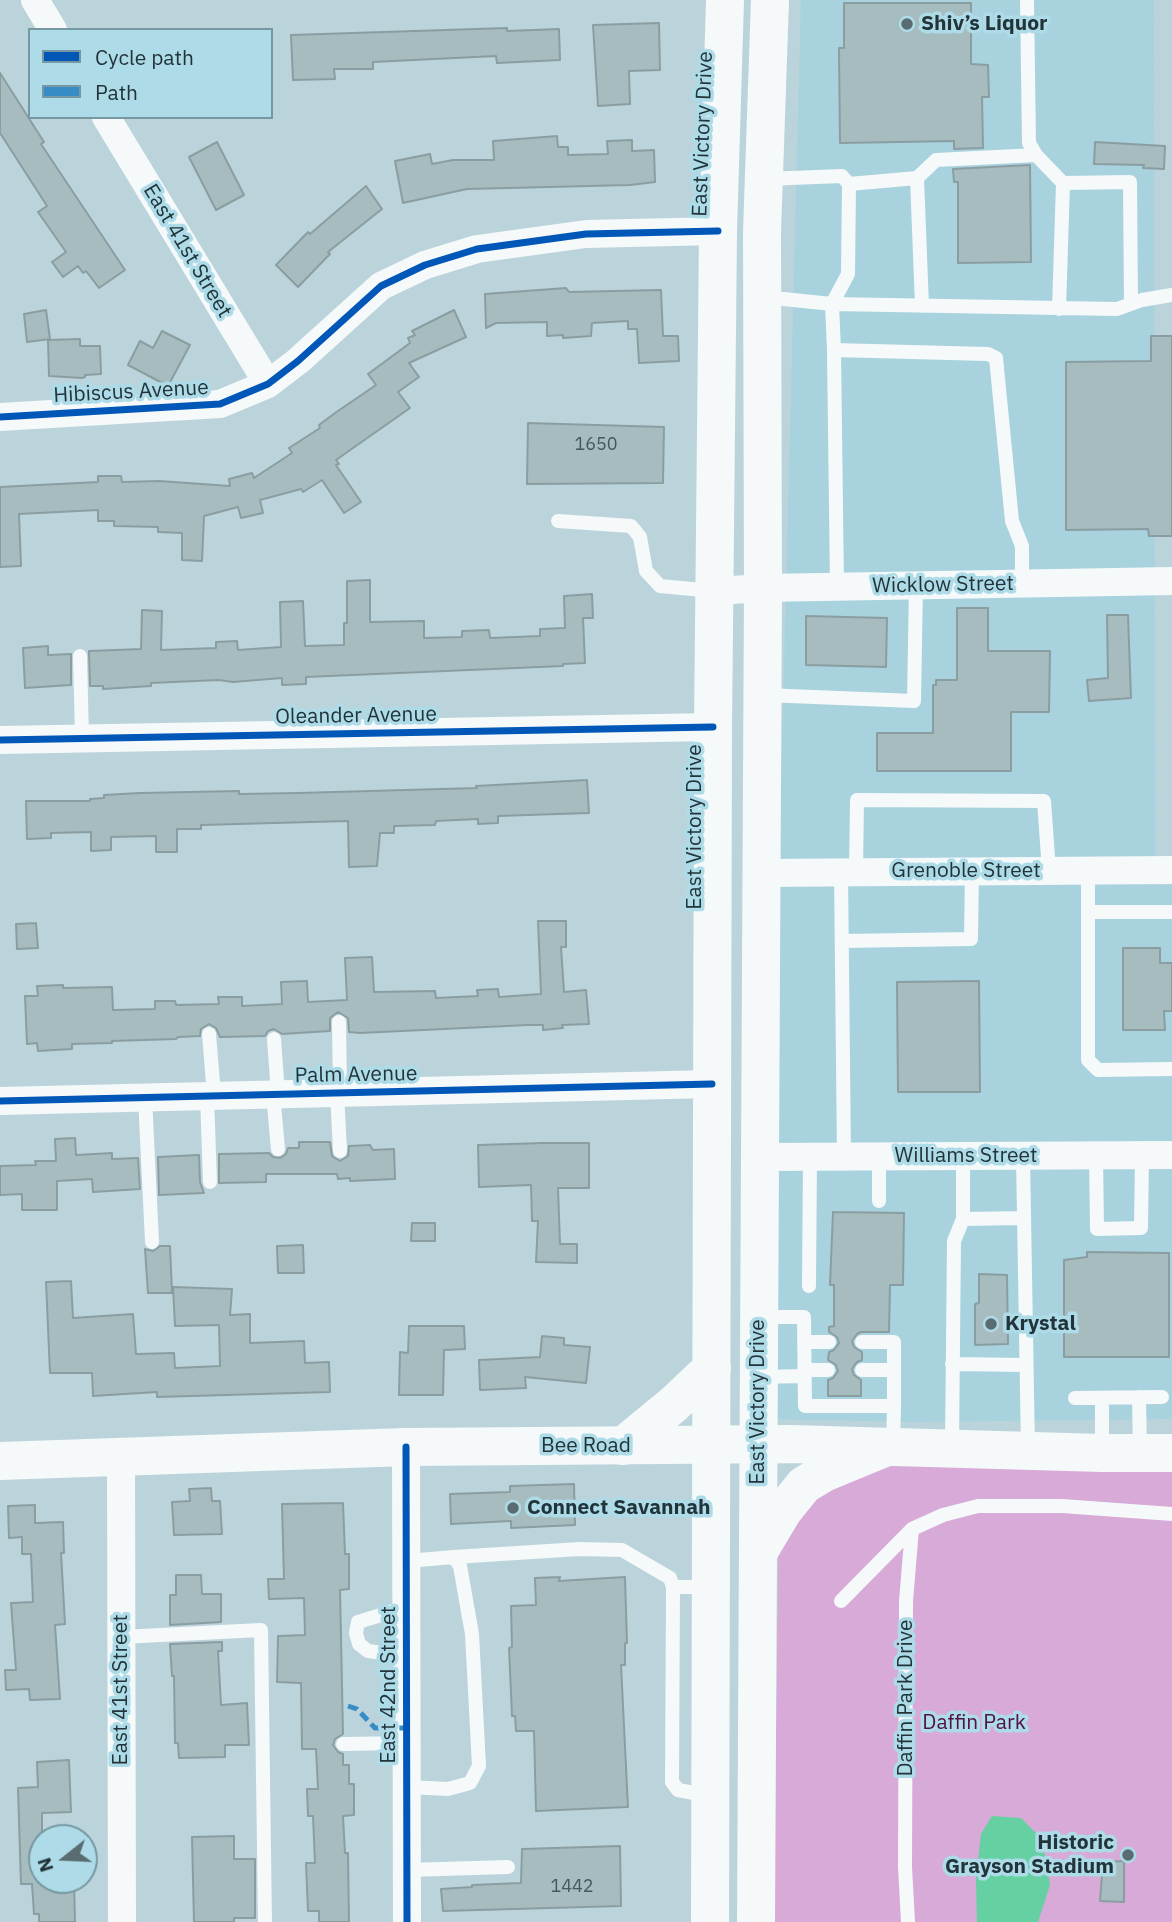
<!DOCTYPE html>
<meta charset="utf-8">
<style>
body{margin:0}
#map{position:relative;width:1172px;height:1922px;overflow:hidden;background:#bbd4db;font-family:"IBM Plex Sans",sans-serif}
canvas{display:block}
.legend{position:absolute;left:28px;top:28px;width:245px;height:91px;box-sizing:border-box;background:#aedbe8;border:2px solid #7698a2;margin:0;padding:9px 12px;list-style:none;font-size:21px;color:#223439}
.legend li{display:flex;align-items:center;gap:14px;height:35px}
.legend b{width:35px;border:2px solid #7698a2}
.north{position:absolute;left:28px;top:1824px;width:70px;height:70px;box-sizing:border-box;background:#aedbe8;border:2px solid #7698a2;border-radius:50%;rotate:252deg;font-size:19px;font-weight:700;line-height:28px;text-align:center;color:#223439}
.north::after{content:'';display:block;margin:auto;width:24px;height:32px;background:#586c72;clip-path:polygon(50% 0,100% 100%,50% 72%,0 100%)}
</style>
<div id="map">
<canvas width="1172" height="1922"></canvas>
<ul class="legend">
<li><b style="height:9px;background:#0057b8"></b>Cycle path</li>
<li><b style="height:9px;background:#388cc6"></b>Path</li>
</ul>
<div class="north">N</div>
</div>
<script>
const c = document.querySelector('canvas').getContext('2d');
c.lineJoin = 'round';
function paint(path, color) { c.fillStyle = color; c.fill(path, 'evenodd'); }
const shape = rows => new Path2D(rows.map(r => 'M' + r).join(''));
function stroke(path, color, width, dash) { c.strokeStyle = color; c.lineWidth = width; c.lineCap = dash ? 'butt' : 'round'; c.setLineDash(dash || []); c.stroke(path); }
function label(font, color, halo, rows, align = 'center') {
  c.font = font + ' "IBM Plex Sans",sans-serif'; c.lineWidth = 7; c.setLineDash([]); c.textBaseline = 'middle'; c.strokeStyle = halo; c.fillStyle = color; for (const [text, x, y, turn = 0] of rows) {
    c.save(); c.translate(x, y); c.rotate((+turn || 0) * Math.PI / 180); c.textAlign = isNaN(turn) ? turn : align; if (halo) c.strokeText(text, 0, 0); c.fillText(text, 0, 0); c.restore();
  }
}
paint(shape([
 [801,0,1154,0,1155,885,1172,885,1172,1419,913,1422,771,1419,780,828]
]), '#a8d2de');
paint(shape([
 [934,1457,1172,1466,1172,1922,774,1922,778,1556,825,1478]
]), '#d7aad7');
paint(shape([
 [992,1816,1021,1818,1036,1833,1045,1855,1050,1885,1038,1922,977,1922,976,1880,981,1834]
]), '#65d0a2');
const building = shape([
 [844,3,971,3,971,64,988,65,989,97,982,97,983,148,954,149,954,141,840,143,839,48,844,48,844,3],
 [659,23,660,70,629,71,630,104,598,106,593,25,659,23],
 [507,28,507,31,559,29,560,60,497,63,496,56,373,62,373,69,334,69,335,79,293,80,291,35,507,28],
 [0,73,44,142,41,144,125,270,99,288,86,271,83,273,78,266,63,277,52,262,66,252,38,212,47,206,0,133,0,73],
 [557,136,558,147,568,147,568,155,608,154,607,141,632,140,632,151,654,150,655,182,630,185,467,189,403,203,395,161,430,154,432,164,453,160,494,160,493,141,557,136],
 [217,142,244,195,216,210,189,157,217,142],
 [1095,142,1165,146,1164,169,1143,168,1144,165,1094,164,1095,142],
 [1030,165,1031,262,958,263,958,182,954,182,953,169,1030,165],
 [366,186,382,209,328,252,330,254,298,287,276,265,308,232,310,234,366,186],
 [566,288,569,292,661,290,663,336,678,336,679,361,639,363,637,329,628,329,628,321,592,323,591,336,563,338,563,335,547,336,547,322,496,323,486,328,485,294,566,288],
 [46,310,50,339,27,342,24,314,46,310],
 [454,310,466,337,409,363,419,377,398,392,410,408,336,460,339,464,336,465,361,502,344,513,322,480,303,492,301,489,260,500,263,513,241,518,238,507,204,516,202,561,182,560,182,533,158,532,158,527,114,526,114,521,98,521,98,510,19,514,21,566,0,567,0,487,98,482,98,476,121,476,122,482,159,481,230,486,229,479,252,473,254,478,292,453,289,448,320,428,319,425,335,413,376,385,368,374,410,343,408,338,415,335,412,331,454,310],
 [162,331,190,345,168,386,128,365,140,341,153,348,162,331],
 [1151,336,1172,336,1172,536,1149,536,1148,529,1066,530,1066,362,1151,361,1151,336],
 [80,339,80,346,100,346,101,374,85,375,85,377,82,378,49,376,48,340,80,339],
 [528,423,664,427,663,483,527,484,528,423],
 [370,580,370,622,424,621,424,638,462,637,462,631,489,630,490,638,540,636,540,629,565,628,564,596,592,594,593,618,583,618,585,663,563,664,563,666,306,677,306,684,282,685,282,678,233,682,219,680,151,683,151,686,103,689,103,686,90,686,89,651,141,649,142,610,162,611,161,650,216,648,216,642,237,641,238,650,281,647,280,602,303,601,305,646,344,645,344,623,347,623,347,581,370,580],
 [957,608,988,608,988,651,1050,651,1049,712,1011,712,1011,771,877,771,877,733,933,733,933,685,936,685,936,680,957,680,957,608],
 [1107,615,1128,615,1131,698,1089,701,1087,680,1108,678,1107,615],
 [806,616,887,618,886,667,806,665,806,616],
 [48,646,48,655,71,654,71,685,25,688,23,648,48,646],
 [587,780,589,813,498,816,498,823,478,824,478,819,436,821,435,825,394,826,394,833,380,833,377,866,349,867,348,821,201,825,201,829,177,829,177,852,156,852,156,836,111,837,111,850,91,851,91,832,51,833,51,838,27,839,26,801,90,801,90,799,104,798,104,795,140,793,239,791,239,794,298,793,477,788,476,786,587,780],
 [538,921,566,921,566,947,561,947,564,992,586,990,589,1024,562,1025,563,1028,543,1030,543,1025,528,1025,360,1033,349,1032,348,1018,338,1012,330,1018,330,1031,282,1034,274,1029,268,1031,265,1036,220,1037,216,1028,209,1024,201,1029,200,1036,178,1037,176,1039,112,1041,112,1043,72,1044,72,1049,38,1051,37,1043,27,1044,25,996,38,996,37,986,63,985,63,988,112,987,113,1010,155,1009,155,1001,175,1001,176,1005,219,1004,218,997,242,997,242,1006,282,1004,281,982,307,981,308,1002,347,1000,345,958,372,957,374,992,435,991,436,998,478,996,477,990,498,989,499,997,541,994,538,921],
 [36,923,38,948,17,949,16,924,36,923],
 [1123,948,1160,948,1160,963,1172,963,1172,1011,1164,1011,1165,1030,1123,1030,1123,948],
 [979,981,980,1092,898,1092,897,982,979,981],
 [75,1138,76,1155,112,1153,112,1159,138,1158,140,1189,93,1192,92,1179,57,1181,57,1210,22,1210,22,1194,0,1195,0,1166,36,1165,35,1161,56,1161,55,1139,75,1138],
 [299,1142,330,1142,332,1156,340,1161,348,1156,349,1146,370,1145,373,1150,394,1149,395,1179,350,1181,350,1178,338,1179,337,1174,266,1174,266,1182,219,1183,219,1154,269,1153,273,1157,280,1158,286,1154,288,1148,299,1148,299,1142],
 [543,1143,589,1143,589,1188,558,1188,560,1244,577,1244,577,1263,536,1262,538,1221,532,1221,531,1185,479,1187,478,1145,543,1143],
 [199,1155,200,1182,204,1193,159,1195,158,1157,199,1155],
 [833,1212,904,1213,903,1285,890,1285,889,1332,861,1332,857,1334,852,1341,854,1347,862,1352,862,1360,857,1362,852,1369,854,1375,861,1380,861,1396,828,1396,828,1380,833,1378,838,1371,836,1365,828,1360,829,1352,834,1350,839,1343,837,1337,829,1332,829,1327,834,1326,834,1285,830,1285,833,1212],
 [412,1223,435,1223,435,1241,411,1241,412,1223],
 [303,1245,304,1273,278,1273,277,1246,303,1245],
 [160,1246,170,1246,172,1293,148,1293,145,1249,153,1251,160,1246],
 [1087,1252,1169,1253,1169,1357,1064,1357,1064,1260,1087,1257,1087,1252],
 [979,1274,1007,1275,1008,1344,975,1345,975,1304,979,1303,979,1274],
 [71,1281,73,1318,133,1314,136,1354,174,1353,175,1368,220,1366,219,1325,175,1326,173,1287,232,1289,230,1315,250,1314,250,1343,304,1341,305,1363,329,1362,330,1392,157,1397,157,1392,93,1396,92,1373,50,1373,46,1282,71,1281],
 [409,1326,464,1326,465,1349,444,1350,443,1395,399,1395,400,1352,408,1353,409,1326],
 [542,1336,564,1338,564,1345,590,1347,586,1383,525,1377,526,1388,480,1390,479,1360,540,1357,542,1336],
 [574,1484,575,1525,511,1528,511,1521,451,1524,450,1494,510,1492,510,1486,574,1484],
 [211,1488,212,1501,220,1501,222,1534,174,1535,172,1502,190,1501,189,1489,211,1488],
 [343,1503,345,1554,349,1554,349,1589,340,1590,343,1734,335,1739,333,1745,338,1752,343,1754,343,1765,349,1765,349,1784,354,1784,354,1815,343,1816,345,1853,348,1853,349,1922,319,1922,319,1911,308,1911,306,1863,315,1863,313,1816,308,1816,307,1789,318,1789,316,1749,302,1749,301,1683,277,1682,278,1636,305,1635,304,1598,269,1599,268,1579,284,1579,282,1504,343,1503],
 [35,1505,35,1523,63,1522,64,1553,61,1553,65,1624,55,1625,60,1699,30,1700,29,1689,6,1690,5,1670,16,1670,11,1603,33,1602,31,1554,22,1554,22,1537,9,1538,8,1506,35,1505],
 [176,1575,201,1575,202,1594,221,1594,221,1622,170,1625,170,1595,176,1595,176,1575],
 [560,1577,559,1581,625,1577,627,1643,625,1643,625,1665,621,1665,628,1807,536,1811,534,1731,516,1731,515,1716,512,1716,509,1648,512,1647,511,1606,536,1605,535,1578,560,1577],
 [222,1642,222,1651,218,1651,221,1705,247,1703,249,1745,225,1745,225,1757,179,1758,178,1743,175,1743,174,1676,172,1676,170,1644,222,1642],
 [69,1760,71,1812,42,1813,42,1880,74,1880,75,1922,39,1922,39,1914,34,1914,32,1884,21,1884,18,1788,38,1787,37,1762,69,1760],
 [234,1836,234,1859,255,1859,255,1918,234,1918,234,1922,194,1922,192,1837,234,1836],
 [620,1846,621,1906,443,1911,441,1889,472,1887,472,1885,521,1883,522,1849,620,1846],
 [1124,1861,1124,1902,1100,1901,1103,1862,1124,1861]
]);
paint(building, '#a7bcbf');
stroke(building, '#8a9ea2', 2);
stroke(shape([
 [1027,0,1029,143,1036,155,1063,183,1059,309],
 [917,178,936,160,1036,155],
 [765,179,842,176,849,184,848,274,832,304],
 [1063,183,1130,182,1131,304],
 [849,184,917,178,922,306],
 [764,297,832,304,834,350],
 [832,304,1117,309,1142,300,1172,295],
 [558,521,631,526,640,537,646,571,660,586,713,591],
 [837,587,834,350,988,354,996,358,1012,521,1022,546,1022,584],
 [80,656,82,738],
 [764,695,914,701,916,586],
 [1088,870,1088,1060,1098,1070,1172,1069],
 [841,872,844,1157],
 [856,872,857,800,1044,801,1049,871],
 [1088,912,1172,912],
 [842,941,971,939,972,871],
 [339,1022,340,1093],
 [209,1034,214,1095],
 [274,1039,278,1094],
 [337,1093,340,1151],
 [273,1094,278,1149],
 [207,1096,210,1182],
 [145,1097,152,1242],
 [1096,1155,1097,1229,1141,1228,1142,1155],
 [1023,1156,1028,1450],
 [879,1157,879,1201],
 [963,1219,1024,1218],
 [809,1286,810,1157],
 [760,1317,804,1317,805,1406,894,1406,893,1444],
 [804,1342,829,1342],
 [862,1342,894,1342,894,1406],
 [952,1364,1026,1365],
 [804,1370,828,1370],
 [862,1370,894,1370],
 [760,1377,804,1376],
 [1139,1397,1140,1452],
 [1075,1398,1162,1397],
 [1102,1398,1102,1452],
 [952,1446,954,1241,963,1219,963,1156],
 [454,1557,580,1549,622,1550,670,1578,673,1587,672,1782,678,1790,710,1796],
 [673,1587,710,1587],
 [841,1601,912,1529],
 [121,1637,261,1630,265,1922],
 [407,1656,368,1651,359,1644,356,1633,358,1622,407,1607],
 [343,1744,406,1743],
 [407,1787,448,1789,470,1783,479,1766,472,1634,460,1566,454,1557,407,1561],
 [407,1870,508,1867],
 [908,1922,905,1867,906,1601,912,1529,943,1515,978,1506,1062,1506,1172,1514]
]), '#f5f9fa', 14);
stroke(shape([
 [35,0,53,30],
 [106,117,268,384],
 [0,417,220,404,268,384,298,361,381,286,425,265,477,249,586,234,718,231],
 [715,591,763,588,1172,581],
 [0,740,713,727],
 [761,873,1172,870],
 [0,1101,712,1084],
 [760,1157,1172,1155],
 [406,1447,407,1922],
 [121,1457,122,1922]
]), '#f5f9fa', 28);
stroke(shape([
 [0,1461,406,1447,791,1444,1102,1453,1172,1453]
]), '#f5f9fa', 38);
stroke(shape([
 [623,1446,674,1404,712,1368],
 [758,1553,783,1511,804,1485,824,1473,887,1447],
 [710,1922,713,727,718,231,725,0],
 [756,1922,763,588,762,232,770,0]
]), '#f5f9fa', 38);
stroke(shape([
 [348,1706,357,1709,375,1728,406,1728]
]), '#388cc6', 5, [10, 5]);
stroke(shape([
 [0,417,220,404,268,384,298,361,381,286,425,265,477,249,586,234,718,231],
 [0,740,713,727],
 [0,1101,712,1084],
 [406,1447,407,1922]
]), '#0057b8', 7);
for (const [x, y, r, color] of [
 [907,24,7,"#586c72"],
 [991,1324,7,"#586c72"],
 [513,1508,7,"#586c72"],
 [1128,1855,7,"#586c72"]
]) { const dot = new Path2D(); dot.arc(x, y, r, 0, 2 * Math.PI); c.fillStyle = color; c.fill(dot); stroke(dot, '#aedbe8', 2.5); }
label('18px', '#45585c', null, [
 ["1650",596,445],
 ["1442",572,1887]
]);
label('bold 21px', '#223439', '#aedbe8', [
 ["Shiv’s Liquor",921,24],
 ["Krystal",1005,1324],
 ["Connect Savannah",527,1508],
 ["Historic",1114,1843,"right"],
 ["Grayson Stadium",1114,1867,"right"]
], 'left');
label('21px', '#223439', '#aedbe8', [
 ["East Victory Drive",703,134,-88],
 ["East 41st Street",187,251,59],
 ["Hibiscus Avenue",131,392,-3],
 ["Wicklow Street",943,585,-1],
 ["Oleander Avenue",356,716,-1],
 ["East Victory Drive",695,827,-90],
 ["Grenoble Street",966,871],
 ["Palm Avenue",356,1075,-1],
 ["Williams Street",966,1156],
 ["East Victory Drive",758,1402,-90],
 ["Bee Road",586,1446],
 ["East 42nd Street",389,1685,-90],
 ["East 41st Street",121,1690,-90],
 ["Daffin Park Drive",906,1698,-90]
]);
label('21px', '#511144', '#aedbe8', [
 ["Daffin Park",974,1723]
]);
</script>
